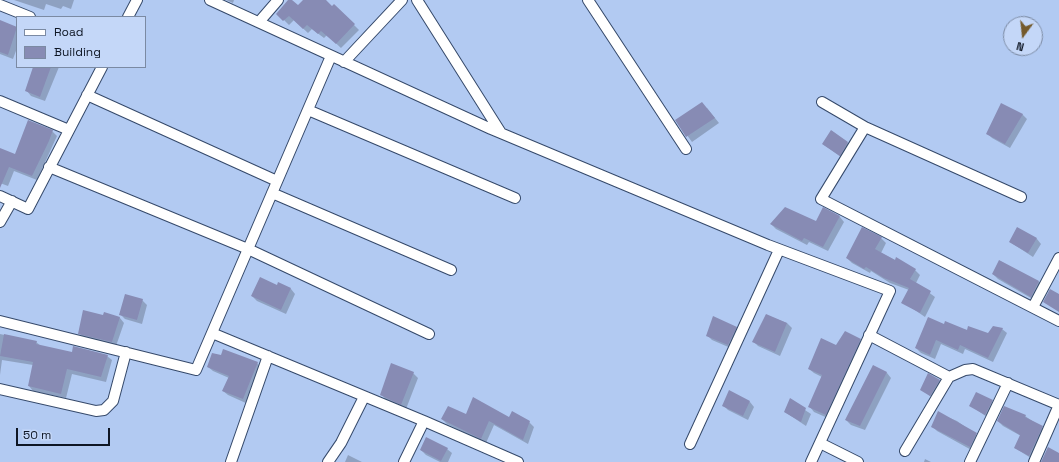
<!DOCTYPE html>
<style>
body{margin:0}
#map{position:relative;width:1059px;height:462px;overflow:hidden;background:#b2caf2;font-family:"Space Grotesk",sans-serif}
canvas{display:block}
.legend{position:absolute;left:16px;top:16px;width:130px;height:52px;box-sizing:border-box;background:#c4d7f8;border:1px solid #7b8aa3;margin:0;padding:5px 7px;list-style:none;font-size:12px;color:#0e1624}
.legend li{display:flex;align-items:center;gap:8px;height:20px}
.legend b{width:20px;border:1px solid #7b8aa3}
.north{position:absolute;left:1003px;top:16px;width:40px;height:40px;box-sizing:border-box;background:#c4d7f8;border:1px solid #7b8aa3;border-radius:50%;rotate:195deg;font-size:11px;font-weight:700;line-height:16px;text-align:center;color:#0e1624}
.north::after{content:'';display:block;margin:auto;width:14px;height:18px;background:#745a2c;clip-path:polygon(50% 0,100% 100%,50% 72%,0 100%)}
.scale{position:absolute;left:16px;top:428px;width:94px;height:18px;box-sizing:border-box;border:2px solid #0e1624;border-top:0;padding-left:5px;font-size:12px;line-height:14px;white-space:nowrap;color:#0e1624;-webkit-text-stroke:3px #c4d7f8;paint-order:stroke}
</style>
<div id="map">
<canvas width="1059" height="462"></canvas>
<ul class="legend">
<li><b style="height:5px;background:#fff"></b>Road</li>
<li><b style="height:11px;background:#878bb4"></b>Building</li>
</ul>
<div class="north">N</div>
<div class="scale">50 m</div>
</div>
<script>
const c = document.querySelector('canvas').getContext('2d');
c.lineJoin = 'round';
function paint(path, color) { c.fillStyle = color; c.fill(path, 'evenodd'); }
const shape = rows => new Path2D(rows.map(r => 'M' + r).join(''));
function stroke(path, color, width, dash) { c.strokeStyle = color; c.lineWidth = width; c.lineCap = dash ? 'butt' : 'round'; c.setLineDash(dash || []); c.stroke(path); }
paint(shape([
 [14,0,74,0,71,9,63,6,61,9,46,4,44,10],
 [226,0,234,0,233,3],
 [289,0,298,7,305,0,324,0,332,7,334,5,359,30,341,48,327,35,324,38,312,29,308,33,294,20,289,25,278,14],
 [0,21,17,28,17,48,13,59,0,54],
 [34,67,59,67,45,101,31,96,27,91],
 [707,108,719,123,692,142,676,120],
 [1022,114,1027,119,1010,148,992,138,987,133],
 [52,131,57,136,37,180,14,171,8,186,0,183,0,149,16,156],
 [832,131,853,147,845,160,823,144],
 [823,209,840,217,844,222,828,251,809,242,807,245,776,229,771,224,816,222],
 [1017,229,1037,239,1041,244,1033,257,1010,242],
 [881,238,886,243,881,253,915,270,920,275,916,283,935,297,925,317,903,302,909,290,890,283,871,271,870,273,852,263,847,258],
 [1000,261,1039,282,1044,287,1036,301,998,279,993,274],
 [277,287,291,289,295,294,286,314,257,301,252,296],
 [142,300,147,305,142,324,125,319,120,314],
 [766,315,787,323,792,328,780,356,758,346,754,342],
 [104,317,120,318,124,323,116,346,84,338,79,333],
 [945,326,989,334,1002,329,1007,333,993,362,965,349,963,354,941,344,935,359,921,353,916,348],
 [736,327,741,332,733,349,712,340,707,335],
 [0,334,36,342,41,346,72,354,107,356,112,360,106,382,72,374,66,398,33,391,29,386,33,365,2,360,0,375],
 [860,340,865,345,830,419,814,412,810,407,822,377,814,373,809,369,837,346],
 [257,363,262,368,248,404,228,395,223,391,229,378,213,371,208,367],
 [873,367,887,373,891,378,865,430,851,425,846,420],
 [413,373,418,378,406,409,386,400,382,395],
 [939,380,944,385,935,400,921,389],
 [790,400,811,414,806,426,785,412],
 [992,401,997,406,990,419,971,406],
 [750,402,754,407,748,420,728,410,723,405],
 [1005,407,1025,416,1047,431,1034,460,1015,448,1021,436,1003,426,998,421],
 [938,413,957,421,981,438,975,452,937,431,932,426],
 [466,416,510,418,529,422,534,427,528,444,494,425,486,443,447,424,442,419],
 [447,449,452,453,448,462,440,462,426,455,421,450],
 [348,455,362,462,345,462],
 [925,459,931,462,924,462]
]), '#0003');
paint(shape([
 [288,0,292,0,298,5,303,0,326,0,332,6,334,4,355,24,336,44,321,31,318,34,307,25,303,29,289,16,283,21,276,14],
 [0,20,17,27,8,55,0,52],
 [33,67,51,67,40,97,25,91],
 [702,102,715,118,686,137,675,120],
 [1001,103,1023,114,1005,144,986,134],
 [28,120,53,130,49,141,32,176,9,167,0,188,0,148,15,154],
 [831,130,848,142,840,156,822,144],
 [785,207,816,221,823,207,840,216,823,247,804,238,802,241,770,224],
 [862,227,882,237,875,249,895,260,896,257,916,269,910,279,931,291,920,313,901,303,909,288,884,278,866,267,864,269,846,258],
 [1017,227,1037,238,1028,253,1009,242],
 [999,260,1039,281,1031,297,992,274],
 [260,277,277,285,278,282,291,288,281,310,251,296],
 [1050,289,1059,294,1059,312,1043,302],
 [125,294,143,299,137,320,119,315],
 [83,310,103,315,104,312,120,317,112,342,78,334],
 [766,314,787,323,775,352,752,342],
 [713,316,737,327,728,345,706,336],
 [928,317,944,324,945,321,967,330,968,326,988,333,993,326,1003,328,988,358,960,345,958,350,936,340,930,355,915,348],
 [845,331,861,339,826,415,808,407,822,375,808,369,821,338,836,345],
 [4,334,37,341,36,344,72,352,73,346,108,355,101,377,67,369,61,394,28,386,33,362,0,356],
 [223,349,258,362,243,399,222,391,229,376,207,367,212,353,221,355],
 [391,363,414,372,401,405,380,395],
 [873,365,887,372,860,426,845,420],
 [928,373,940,380,930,396,920,390],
 [729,390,750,401,743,416,722,406],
 [976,392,993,400,985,415,969,406],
 [473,397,509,417,512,411,530,421,523,440,489,421,481,439,441,419,448,406,466,414],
 [790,398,806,408,801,422,784,412],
 [1004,406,1026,415,1025,417,1043,426,1029,456,1014,448,1020,435,997,421],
 [938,411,977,433,970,447,931,427],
 [426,437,448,448,441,461,420,450],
 [1048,447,1059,453,1059,462,1041,462]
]), '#878bb4');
const street = shape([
 [210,0,491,129,768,245,890,291,811,462],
 [417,0,501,133],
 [588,0,686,149],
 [0,5,30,17],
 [128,17,137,0],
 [259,22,278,0],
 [344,62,402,0],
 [87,95,277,181],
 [0,101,69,130],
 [822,102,865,127,1021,197],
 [308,110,515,198],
 [865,127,821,199,1059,321],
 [49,167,248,249,429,334],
 [272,193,451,270],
 [0,196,28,209,102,67],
 [0,222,12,201],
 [1033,307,1059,258],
 [0,321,196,370,331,56],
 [212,333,424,421,404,462],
 [869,335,949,377],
 [0,389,96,411,104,410,113,401,126,352],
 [424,421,518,462],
 [820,443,858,462],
 [690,444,779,250],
 [905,451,949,377,965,370,973,369,1059,405],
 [231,462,268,356],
 [328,462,341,443,364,397],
 [970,462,1008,383],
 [1034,462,1059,405]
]);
stroke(street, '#35496a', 12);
stroke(street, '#fff', 10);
</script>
